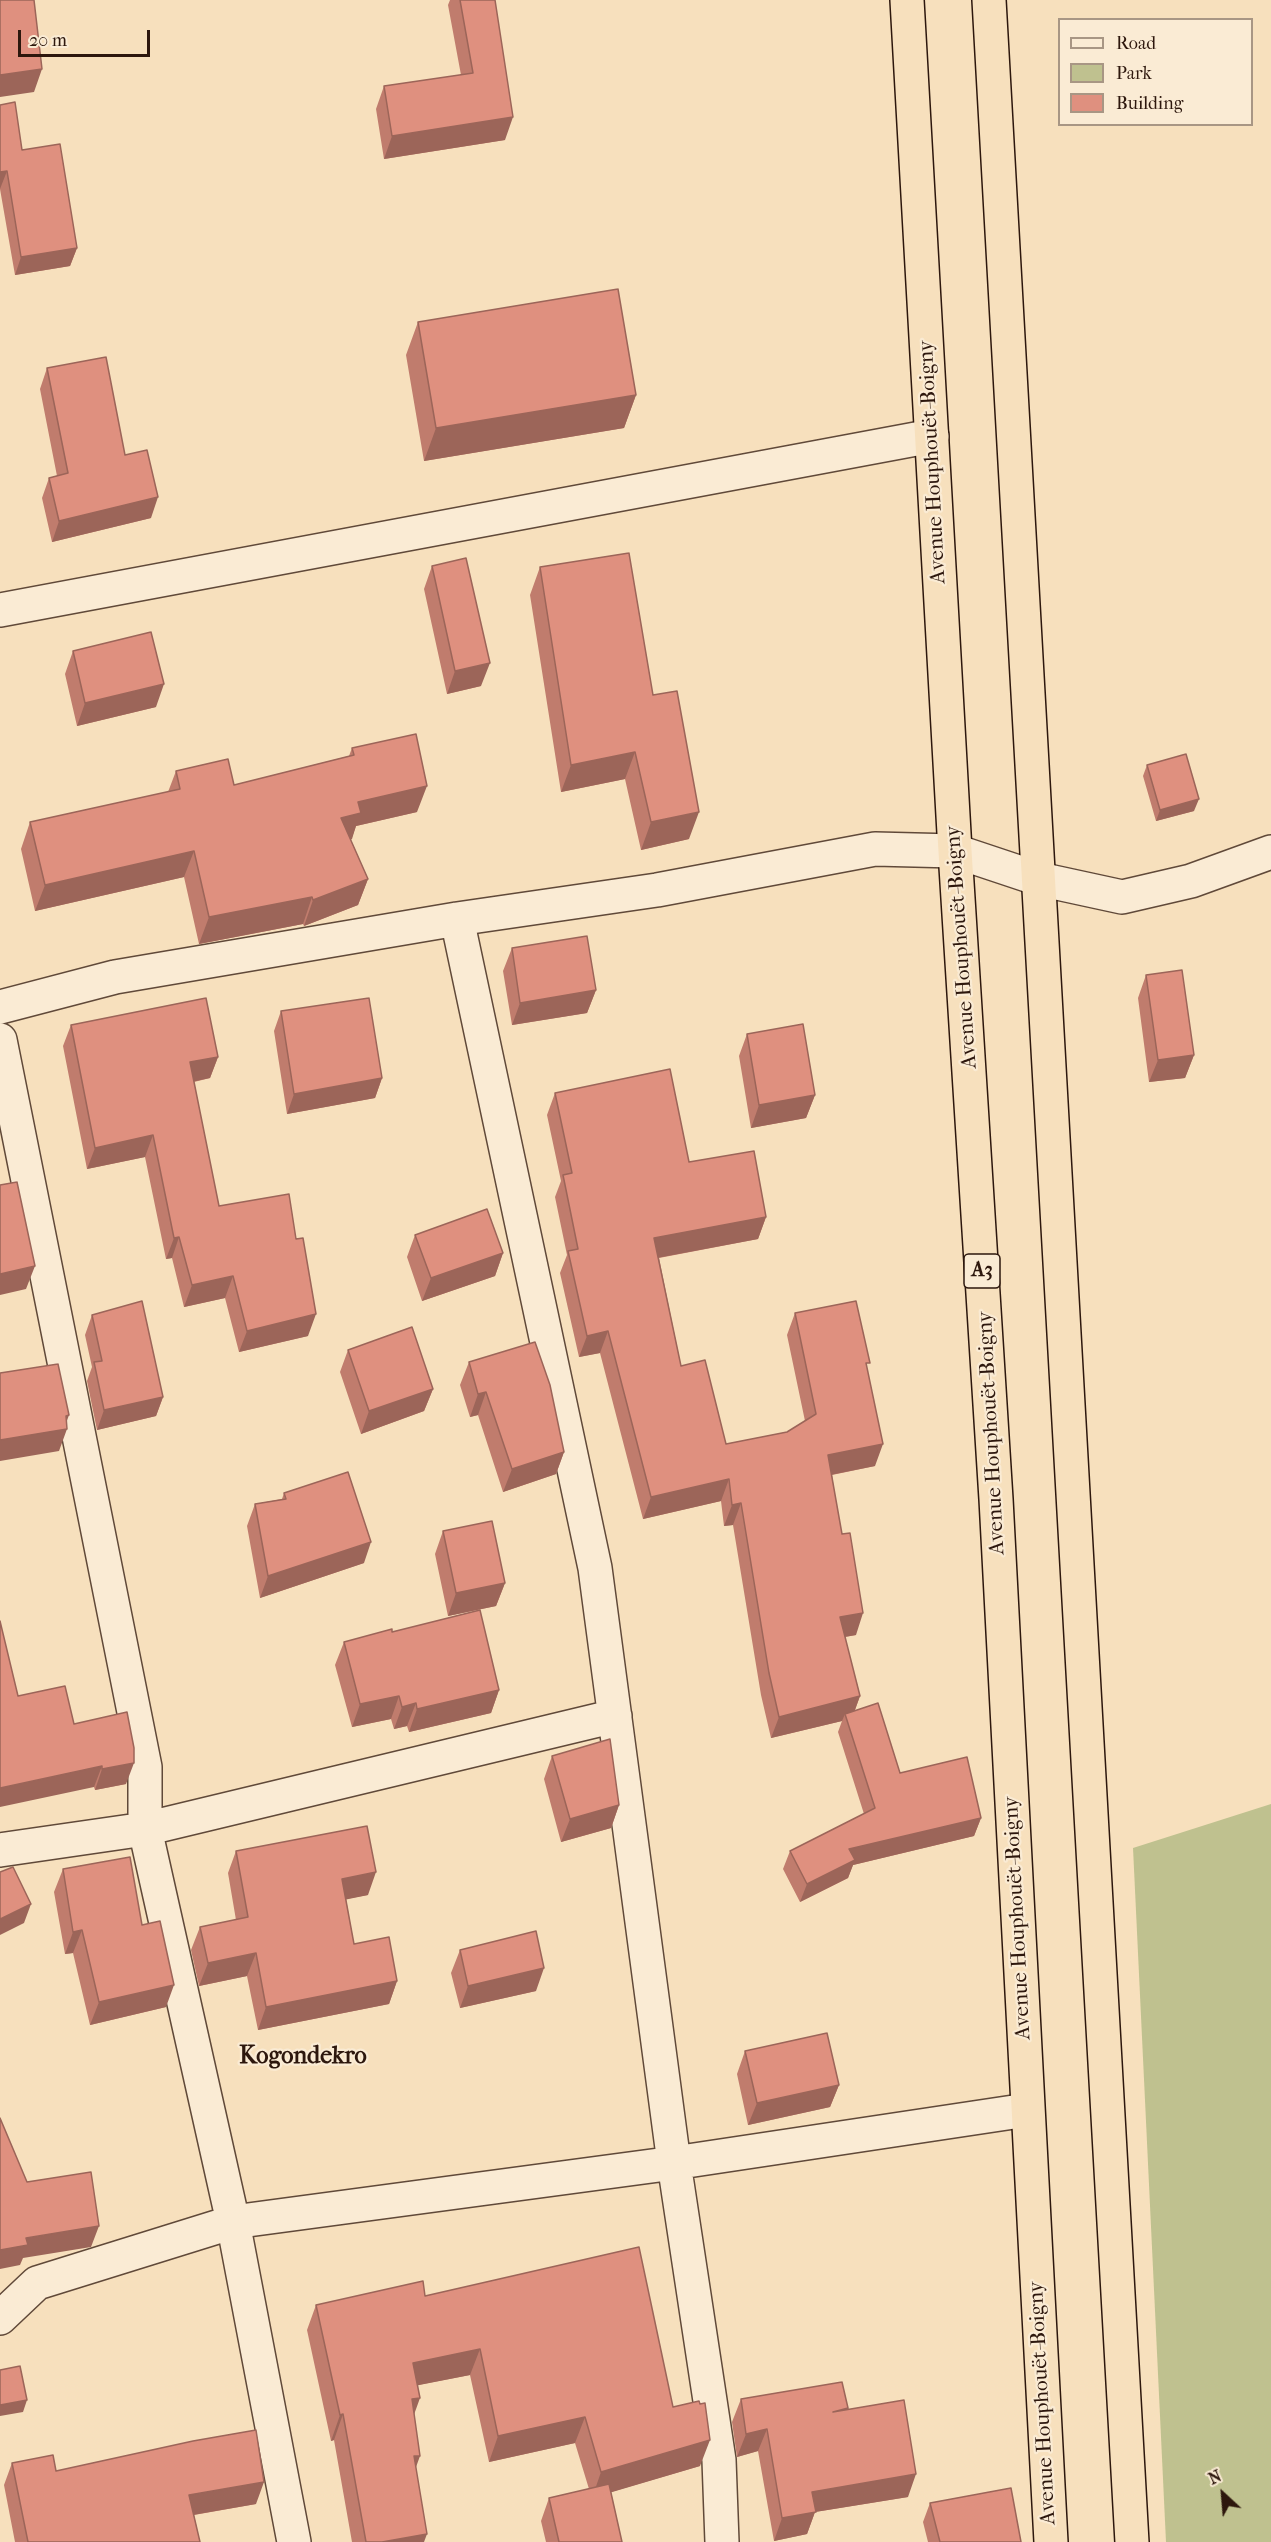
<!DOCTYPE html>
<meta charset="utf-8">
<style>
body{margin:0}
#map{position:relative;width:1271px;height:2542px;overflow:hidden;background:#f7e0bd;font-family:"IM FELL French Canon",serif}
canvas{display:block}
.legend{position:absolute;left:1058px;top:18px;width:195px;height:108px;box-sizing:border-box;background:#faebd4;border:2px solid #a89684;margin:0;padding:8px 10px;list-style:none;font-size:18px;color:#2d170d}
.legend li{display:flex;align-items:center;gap:12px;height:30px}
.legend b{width:30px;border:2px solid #a89684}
.north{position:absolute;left:1193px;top:2464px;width:60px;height:60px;-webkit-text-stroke:4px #faebd4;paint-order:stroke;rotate:334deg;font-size:16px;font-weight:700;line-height:24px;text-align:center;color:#2d170d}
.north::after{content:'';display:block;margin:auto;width:21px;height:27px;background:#2d170d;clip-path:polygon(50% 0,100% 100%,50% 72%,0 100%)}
.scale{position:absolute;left:18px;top:30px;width:132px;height:27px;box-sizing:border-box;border:3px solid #2d170d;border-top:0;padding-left:8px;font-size:18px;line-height:21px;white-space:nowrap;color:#2d170d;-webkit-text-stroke:4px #faebd4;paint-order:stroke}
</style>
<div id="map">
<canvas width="1271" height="2542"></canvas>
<ul class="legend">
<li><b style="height:8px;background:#faebd4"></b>Road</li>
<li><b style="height:16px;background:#bfc18f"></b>Park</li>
<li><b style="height:16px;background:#df907f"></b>Building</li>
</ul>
<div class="north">N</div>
<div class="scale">20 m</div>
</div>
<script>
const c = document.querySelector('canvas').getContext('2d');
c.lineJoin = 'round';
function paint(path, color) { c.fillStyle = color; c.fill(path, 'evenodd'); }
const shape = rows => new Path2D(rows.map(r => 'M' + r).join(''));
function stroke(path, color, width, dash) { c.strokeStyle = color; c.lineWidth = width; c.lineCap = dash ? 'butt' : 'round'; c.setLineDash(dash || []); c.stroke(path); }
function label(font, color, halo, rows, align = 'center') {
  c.font = font + ' "IM FELL French Canon",serif'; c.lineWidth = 4.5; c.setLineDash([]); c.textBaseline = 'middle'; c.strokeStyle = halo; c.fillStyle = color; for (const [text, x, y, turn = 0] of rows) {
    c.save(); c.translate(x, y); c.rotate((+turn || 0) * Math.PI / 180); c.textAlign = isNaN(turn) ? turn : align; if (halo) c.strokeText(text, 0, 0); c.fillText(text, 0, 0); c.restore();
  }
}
paint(shape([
 [1271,1804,1271,2542,1166,2542,1133,1848]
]), '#bfc18f');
const minor = shape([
 [0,610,932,436],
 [457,919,595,1568,674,2163,719,2460,722,2542],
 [0,1007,115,977,457,919,657,890,875,849,955,851,1039,879,1122,897,1191,881,1271,852],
 [0,1040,145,1767,145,1829,233,2222,294,2542],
 [0,1850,145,1829,615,1716],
 [0,2318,37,2283,233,2222,674,2163,1027,2110]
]);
const trunk = shape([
 [907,0,955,851,996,1499,1051,2542],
 [989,0,1132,2542]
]);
stroke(minor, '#604939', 36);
stroke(trunk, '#2d170d', 36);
stroke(minor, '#faebd4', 33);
stroke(trunk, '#f7e0bd', 33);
paint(shape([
 [450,0,495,0,505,140,384,159,376,109,384,86,461,75,448,5],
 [0,105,22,150,77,248,70,266,15,275,0,189],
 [418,322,636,395,624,428,424,461,406,355],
 [47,368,125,455,151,518,52,542,42,498,49,478,57,476,40,389],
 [432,566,481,686,447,694,424,589],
 [540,567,689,839,641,850,625,779,561,792,530,595],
 [73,651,156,707,77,726,65,674],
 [352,748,417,812,356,826,351,840,368,879,358,905,304,926,303,924,199,944,184,877,35,911,21,849,30,822,168,792,176,771,234,785,349,756],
 [1147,765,1194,811,1156,821,1143,776],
 [512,948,596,990,587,1013,512,1025,503,971],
 [1146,975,1194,1055,1185,1078,1149,1082,1138,998],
 [281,1011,382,1078,375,1098,287,1114,274,1031],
 [71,1025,218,1057,210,1078,194,1082,219,1206,308,1336,239,1352,225,1298,184,1307,172,1258,166,1259,145,1157,87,1169,63,1046],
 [747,1034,815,1095,806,1118,751,1128,739,1056],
 [555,1093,689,1162,766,1217,758,1239,659,1258,681,1366,726,1444,787,1432,805,1421,787,1335,795,1313,867,1369,875,1466,832,1475,856,1635,845,1637,860,1696,855,1710,900,1773,981,1818,974,1836,853,1865,848,1878,800,1902,783,1869,790,1851,864,1814,838,1732,842,1721,771,1738,761,1695,733,1525,724,1526,721,1501,643,1519,600,1353,579,1357,560,1273,567,1255,555,1197,561,1181,547,1115],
 [415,1235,503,1253,495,1276,422,1301,407,1257],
 [92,1315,163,1397,156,1416,97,1430,87,1381,92,1367,85,1335],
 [348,1350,433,1389,424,1411,361,1434,340,1372],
 [469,1362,564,1452,556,1474,503,1492,478,1415,470,1417,460,1385],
 [284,1493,364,1563,260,1598,247,1526,255,1504,282,1499],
 [443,1531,505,1583,496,1606,448,1616,435,1554],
 [392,1632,499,1690,491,1713,409,1732,407,1726,394,1729,391,1719,352,1727,335,1665,344,1642],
 [18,1696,74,1724,126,1784,95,1790,94,1787],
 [552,1756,619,1805,611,1828,561,1842,544,1779],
 [236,1851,368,1895,346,1899,354,1944,397,1981,389,2004,258,2030,247,1976,199,1986,191,1950,200,1927,236,1920,228,1873],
 [63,1869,142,1925,166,2007,90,2025,73,1953,65,1954,54,1892],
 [460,1950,536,1991,460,2008,451,1973],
 [745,2051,839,2085,830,2107,748,2125,737,2074],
 [425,2296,673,2407,700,2466,611,2492,622,2542,546,2542,541,2521,549,2498,589,2489,575,2443,489,2462,470,2375,418,2385,414,2414,416,2467,424,2542,352,2542,334,2440,331,2441,307,2330,316,2305],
 [741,2399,847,2409,908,2497,815,2512,807,2534,774,2541,758,2451,737,2457,732,2422],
 [12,2463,56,2471,256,2504,194,2515,200,2542,15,2542,4,2485],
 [930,2503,1021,2542,928,2542,923,2522]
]), '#c07c6d');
paint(shape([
 [42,69,34,92,0,97,0,75],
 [513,117,505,140,384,159,392,136],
 [7,171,0,189,0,172],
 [77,248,70,266,15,275,21,257],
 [636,395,624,428,424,461,436,428],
 [158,497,151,518,52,542,59,521],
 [490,663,481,686,447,694,455,671],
 [164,684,156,707,77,726,85,703],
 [635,752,625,779,561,792,571,765],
 [427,786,417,812,356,826,352,839,332,844,341,818,358,802],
 [1199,799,1194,811,1156,821,1160,810],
 [699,812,689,839,641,850,651,822],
 [194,851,184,877,35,911,45,885],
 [368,879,358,905,304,926,313,900],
 [312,897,303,924,199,944,209,917],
 [596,990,587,1013,512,1025,520,1003],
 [1194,1055,1185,1078,1149,1082,1158,1060],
 [218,1057,210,1078,182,1084,190,1062],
 [382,1078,375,1098,287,1114,294,1094],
 [815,1095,806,1118,751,1128,759,1105],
 [153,1135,145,1157,87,1169,95,1148],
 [766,1217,758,1239,646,1260,654,1238],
 [179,1237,172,1258,166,1259,174,1238],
 [503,1253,495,1276,422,1301,431,1278],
 [35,1266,26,1289,0,1295,0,1274],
 [233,1276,225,1298,184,1307,192,1285],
 [316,1314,308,1336,239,1352,247,1331],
 [608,1331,600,1353,579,1357,587,1336],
 [433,1389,424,1411,361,1434,369,1411],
 [486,1392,478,1415,470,1417,478,1394],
 [163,1397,156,1416,97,1430,104,1410],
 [69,1415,64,1429,67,1429,59,1451,0,1461,0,1440],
 [883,1444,875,1466,820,1477,828,1455],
 [564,1452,556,1474,503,1492,512,1469],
 [729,1479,721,1501,643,1519,651,1497],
 [741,1503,733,1525,724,1526,732,1505],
 [371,1542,364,1563,260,1598,268,1576],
 [505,1583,496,1606,448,1616,456,1593],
 [863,1613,856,1635,832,1639,840,1617],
 [499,1690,491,1713,409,1732,417,1709],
 [399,1696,391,1719,352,1727,360,1704],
 [860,1696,852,1718,845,1714,842,1721,771,1738,779,1717],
 [416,1703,407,1726,394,1729,402,1707],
 [134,1763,126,1784,95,1790,102,1769],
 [102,1766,94,1787,0,1807,0,1788],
 [619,1805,611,1828,561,1842,570,1819],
 [981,1818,974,1836,853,1865,848,1878,800,1902,807,1884,849,1849],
 [376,1872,368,1895,334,1902,342,1879],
 [31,1904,24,1923,0,1935,0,1919],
 [82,1930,73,1953,65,1954,73,1932],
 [256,1953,247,1976,199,1986,208,1963],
 [544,1968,536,1991,460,2008,468,1986],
 [397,1981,389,2004,258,2030,266,2007],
 [174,1985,166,2007,90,2025,99,2002],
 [839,2085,830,2107,748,2125,757,2103],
 [99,2226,91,2247,23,2258,20,2265,0,2269,0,2250,26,2238],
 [480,2349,470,2375,404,2388,413,2363],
 [420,2398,411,2423,412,2399],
 [27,2400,23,2412,0,2416,0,2405],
 [343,2414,334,2440,331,2441,340,2415],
 [585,2417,575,2443,489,2462,498,2436],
 [767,2429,758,2451,737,2457,746,2434],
 [710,2440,700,2466,592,2498,601,2472],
 [414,2456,420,2456,411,2481],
 [916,2474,908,2497,815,2512,807,2534,774,2541,782,2518,812,2492],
 [264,2482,256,2504,181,2517,189,2495],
 [427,2534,424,2542,382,2542]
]), '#9c6559');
const building = shape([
 [0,0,34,0,42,69,0,75,0,0],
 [460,0,495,0,513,117,392,136,384,86,473,73,460,0],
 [15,102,22,150,60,144,77,248,21,257,7,171,0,172,0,105,15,102],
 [618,289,636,395,436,428,418,322,618,289],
 [106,357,125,455,147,450,158,497,59,521,49,478,68,473,47,368,106,357],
 [629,553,653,695,677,691,699,812,651,822,635,752,571,765,540,567,629,553],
 [466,558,490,663,455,671,432,566,466,558],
 [151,632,164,684,85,703,73,651,151,632],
 [416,734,427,786,358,802,361,813,341,818,368,879,313,900,312,897,209,917,194,851,45,885,30,822,180,789,176,771,228,759,234,785,354,755,352,748,416,734],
 [1186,754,1199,799,1160,810,1147,765,1186,754],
 [587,936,596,990,520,1003,512,948,587,936],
 [1182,970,1194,1055,1158,1060,1146,975,1182,970],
 [206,998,218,1057,190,1062,219,1206,289,1194,296,1239,303,1238,316,1314,247,1331,233,1276,192,1285,179,1237,174,1238,153,1135,95,1148,71,1025,206,998],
 [369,998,382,1078,294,1094,281,1011,369,998],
 [803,1024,815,1095,759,1105,747,1034,803,1024],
 [670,1069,689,1162,754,1151,766,1217,654,1238,681,1366,705,1360,726,1444,787,1432,816,1414,795,1313,856,1301,870,1363,866,1363,883,1444,828,1455,842,1534,850,1533,863,1613,840,1617,860,1696,779,1717,769,1673,741,1503,732,1505,729,1479,651,1497,608,1331,587,1336,568,1251,578,1249,563,1175,572,1173,555,1093,670,1069],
 [17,1182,35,1266,0,1274,0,1185,17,1182],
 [487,1209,503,1253,431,1278,415,1235,487,1209],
 [142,1301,163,1397,104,1410,94,1362,102,1361,92,1315,142,1301],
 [412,1327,433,1389,369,1411,348,1350,412,1327],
 [535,1342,550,1385,564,1452,512,1469,486,1392,478,1394,469,1362,535,1342],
 [58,1364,69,1415,66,1416,67,1429,0,1440,0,1373,58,1364],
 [348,1472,371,1542,268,1576,255,1504,286,1499,284,1493,348,1472],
 [492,1521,505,1583,456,1593,443,1531,492,1521],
 [480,1610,499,1690,417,1709,416,1703,402,1707,399,1696,360,1704,344,1642,392,1629,392,1632,480,1610],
 [0,1621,18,1696,65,1686,74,1724,127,1712,134,1748,134,1763,102,1769,102,1766,0,1788,0,1621],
 [878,1703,900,1773,967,1757,981,1818,849,1849,855,1860,807,1884,790,1851,875,1808,845,1714,878,1703],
 [610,1739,619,1805,570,1819,552,1756,610,1739],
 [367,1826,376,1872,342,1879,354,1944,389,1937,397,1981,266,2007,256,1953,208,1963,200,1927,248,1917,236,1851,367,1826],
 [130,1857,142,1925,160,1921,174,1985,99,2002,82,1930,73,1932,63,1869,130,1857],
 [13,1867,31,1904,0,1919,0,1872,13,1867],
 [536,1931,544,1968,468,1986,460,1950,536,1931],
 [827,2033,839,2085,757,2103,745,2051,827,2033],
 [0,2118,27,2182,91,2172,99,2226,26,2238,28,2245,0,2250,0,2118],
 [639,2247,673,2407,699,2401,700,2404,705,2403,710,2440,601,2472,585,2417,498,2436,480,2349,413,2363,420,2398,412,2399,420,2456,414,2456,427,2534,382,2542,366,2542,343,2414,340,2415,316,2305,423,2281,425,2296,639,2247],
 [20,2366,27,2400,0,2405,0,2370,20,2366],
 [842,2382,848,2408,833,2412,904,2400,916,2474,812,2492,816,2512,782,2518,767,2429,746,2434,741,2399,842,2382],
 [256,2430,264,2482,189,2495,200,2542,28,2542,12,2463,53,2455,56,2471,193,2441,256,2430],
 [609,2484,622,2542,559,2542,549,2498,609,2484],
 [1011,2488,1021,2542,940,2542,930,2503,1011,2488]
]);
paint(building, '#df907f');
stroke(building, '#9c6559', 1.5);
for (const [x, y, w] of [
 [982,1271,36]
]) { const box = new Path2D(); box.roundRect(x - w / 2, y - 17, w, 34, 4.5); c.fillStyle = '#faebd4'; c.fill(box); stroke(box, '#2d170d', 1.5); }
label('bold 20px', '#2d170d', null, [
 ["A3",982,1271]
]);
label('21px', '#2d170d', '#faebd4', [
 ["Avenue Houphouët-Boigny",933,462,-93],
 ["Avenue Houphouët-Boigny",962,947,-94],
 ["Avenue Houphouët-Boigny",992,1433,-93],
 ["Avenue Houphouët-Boigny",1018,1918,-93],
 ["Avenue Houphouët-Boigny",1043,2403,-93]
]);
label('bold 24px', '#2d170d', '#faebd4', [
 ["Kogondekro",303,2057]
]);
</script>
